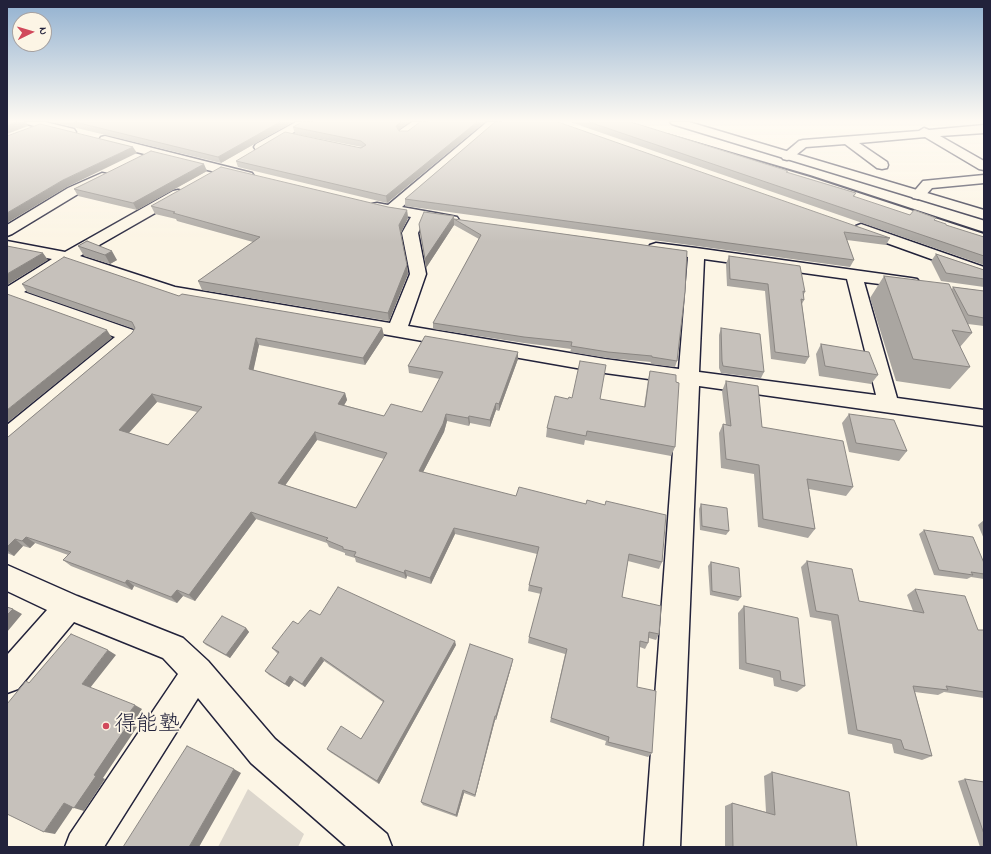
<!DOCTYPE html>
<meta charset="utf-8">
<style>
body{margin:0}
#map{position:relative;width:991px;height:854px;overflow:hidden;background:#fcf5e5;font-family:"Indie Flower",sans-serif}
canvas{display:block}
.frame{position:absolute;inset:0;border:8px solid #22223b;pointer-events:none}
.north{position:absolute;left:12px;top:12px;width:40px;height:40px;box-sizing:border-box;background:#fcf5e5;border:1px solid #a5a1a1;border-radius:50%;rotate:85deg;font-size:11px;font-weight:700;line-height:16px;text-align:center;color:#22223b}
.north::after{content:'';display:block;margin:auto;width:14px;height:18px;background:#d1495b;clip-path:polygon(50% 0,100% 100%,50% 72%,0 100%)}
</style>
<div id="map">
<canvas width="991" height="854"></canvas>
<div class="frame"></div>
<div class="north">N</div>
</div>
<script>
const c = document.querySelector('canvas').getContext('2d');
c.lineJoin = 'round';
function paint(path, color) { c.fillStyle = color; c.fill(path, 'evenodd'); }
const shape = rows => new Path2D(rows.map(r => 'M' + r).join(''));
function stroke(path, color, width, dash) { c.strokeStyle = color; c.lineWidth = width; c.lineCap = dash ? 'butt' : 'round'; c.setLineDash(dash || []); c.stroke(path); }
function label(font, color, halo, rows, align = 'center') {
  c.font = font + ' "Indie Flower","Klee One",sans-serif'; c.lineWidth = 3.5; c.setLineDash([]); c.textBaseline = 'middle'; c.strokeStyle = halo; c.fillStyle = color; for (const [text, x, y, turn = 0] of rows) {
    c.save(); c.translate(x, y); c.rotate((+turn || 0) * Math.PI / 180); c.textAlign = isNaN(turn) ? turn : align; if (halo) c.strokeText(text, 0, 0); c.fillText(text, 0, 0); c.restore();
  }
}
paint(shape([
 [248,789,304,834,298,847,218,847]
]), '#dcd6cc');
const street = shape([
 [25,122,45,122,74,129,76,132,74,135,70,136,27,124,25,122],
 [296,122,311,122,264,150,256,150,254,147,256,144,296,122],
 [412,122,426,122,408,136,400,136,398,133,400,130,412,122],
 [487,122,500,122,402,207,452,216,457,217,459,220,457,223,452,224,424,220,418,233,426,274,408,326,605,359,679,369,688,257,650,251,648,248,650,245,656,243,696,248,911,278,917,279,920,283,917,287,911,288,864,282,897,398,984,410,984,426,699,386,680,847,644,847,678,383,605,373,172,297,69,263,24,292,136,331,138,335,136,339,15,443,7,446,7,425,115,337,11,299,7,300,7,287,52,259,7,251,7,241,65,252,173,191,178,190,183,191,185,194,183,197,80,256,175,287,390,323,410,274,402,233,411,217,372,210,370,207,372,204,377,203,388,205,487,122],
 [704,259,847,279,876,395,699,372,704,259],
 [984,125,984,133,940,136,984,161,984,170,979,169,925,137,859,143,887,162,888,165,887,168,882,169,877,168,845,144,806,147,791,159,787,160,783,159,781,156,799,141,803,140,919,131,924,128,929,130,984,125],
 [105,136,252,173,254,176,252,179,247,180,101,143,99,140,101,137,105,136],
 [102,173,107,174,109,177,107,180,78,194,12,234,7,236,7,225,68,188,102,173],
 [984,175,984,183,932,188,923,198,918,199,913,198,911,195,923,181,984,175],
 [861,224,984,267,984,278,856,232,853,229,856,226,861,224],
 [7,565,77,596,183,638,208,661,275,739,387,834,392,847,347,847,251,763,198,698,104,847,65,847,70,834,178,674,163,658,74,622,18,689,7,693,7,655,47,610,7,591,7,565]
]);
const secondary = shape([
 [670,122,689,122,984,210,984,219,672,124,670,122]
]);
stroke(street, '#22223b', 3);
stroke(secondary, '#22223b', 3);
paint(street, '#fcf5e5');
paint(secondary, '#fcf5e5');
stroke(shape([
 [667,134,810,176,984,233]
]), '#22223b', 2);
paint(shape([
 [55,122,293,122,221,163,56,123],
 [420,122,485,122,387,203,238,167,236,161,362,147,295,134,293,127,399,131,408,131],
 [495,122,890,238,886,245,847,240,854,260,850,267,405,206,405,199],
 [570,122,631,122,787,172,856,193,854,197,910,215,935,220,946,225,984,237,984,265],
 [207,171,137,210,78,196,74,189],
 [151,206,388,207,407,210,408,218,401,233,408,274,389,321,202,290,198,281,253,242,177,221,176,219,155,214],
 [454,216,454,225,426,268,420,233,419,224],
 [454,219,687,251,677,361,675,367,650,364,651,362,607,358,570,352,571,349,524,343,433,329,433,323,479,239,454,225],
 [87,241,117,260,110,264,84,256,78,246],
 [936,254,984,270,984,287,941,281,931,261],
 [729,256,805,292,803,296,804,300,802,304,809,357,805,364,771,359,765,291,727,286,726,264],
 [884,276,952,289,953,287,984,291,984,326,968,324,972,333,960,347,970,367,950,389,896,381,870,298],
 [22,284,179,296,382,328,384,336,365,365,259,345,253,370,345,393,347,400,344,405,384,416,422,412,440,379,409,373,408,366,518,359,499,411,496,410,490,427,470,423,469,426,447,421,444,432,423,472,662,562,659,569,628,561,622,597,659,634,656,640,649,638,648,643,645,649,640,647,637,687,652,753,648,757,605,745,606,741,550,722,565,654,528,643,529,637,541,594,528,591,529,585,537,554,455,534,431,584,407,576,406,579,356,562,355,558,345,555,345,553,329,547,327,543,256,519,195,601,183,596,177,603,134,586,132,590,71,566,63,560,68,555,35,543,30,548,23,546,14,556,7,553,7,437,8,437,132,333,134,329,27,292],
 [157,402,197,412,168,445,129,433],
 [317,440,384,459,356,508,285,485],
 [721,328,764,372,761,378,721,373,719,368,719,335],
 [821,344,878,375,871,384,819,376,816,354],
 [650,371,676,382,675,447,671,456,585,440,584,445,546,437,547,428,572,398,600,399,644,407,648,380],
 [726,381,762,427,853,487,846,496,809,489,815,529,808,538,758,527,754,474,721,468,719,433,723,424,726,425,722,391],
 [849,414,907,451,899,461,849,452,842,423],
 [701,504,729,531,726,535,700,530,699,509],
 [984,520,984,539,978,525],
 [924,530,984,563,984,579,971,577,967,579,934,575,919,534],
 [807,561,859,601,913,611,907,595,915,589,978,630,984,630,984,698,944,692,938,695,915,692,932,756,922,760,894,753,892,744,848,734,831,621,810,617,801,567],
 [711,562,741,597,738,601,710,595,708,566],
 [744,606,805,686,797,692,774,686,773,678,739,669,738,613],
 [320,615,456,645,379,784,330,752,327,749,361,739,383,702,324,661,305,687,294,680,289,687,269,675,265,671,278,654,272,648,298,624],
 [246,628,249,632,230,658,206,645,203,642],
 [512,664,496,720,495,720,475,797,464,793,457,817,423,805,421,802],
 [772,772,857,847,725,847,725,806,732,803,766,812,764,776],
 [965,779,984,782,984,847,980,847,958,781]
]), '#aaa6a1');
paint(shape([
 [17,122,26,122,28,126,7,134,7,126],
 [280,122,293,122,221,163,218,157],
 [401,122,409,122,397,132,396,126],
 [477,122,485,122,387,203,386,196],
 [133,147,137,153,67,187,7,223,7,213,63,180],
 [204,164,207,171,137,210,133,203],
 [407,210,408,218,401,233,399,225],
 [454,216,454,225,426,268,425,259],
 [112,251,117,260,110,264,105,255],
 [43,253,48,260,7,285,7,274],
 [407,265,408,274,389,321,388,313],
 [382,328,384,336,365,365,363,358],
 [107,330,112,338,7,423,7,410],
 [256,338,259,345,252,377,249,369],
 [518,352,518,359,499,411,499,404],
 [345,393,347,400,341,411,338,404],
 [152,394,157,402,125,437,119,430],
 [496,403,496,410,490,427,490,420],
 [446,414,447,421,444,432,420,478,419,471],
 [469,416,470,423,469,426,468,418],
 [315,432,317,440,282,490,278,483],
 [251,512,256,519,195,601,189,595],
 [454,528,455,534,431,584,430,578],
 [26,537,35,543,30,548,22,541],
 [15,539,23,546,14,556,7,550,7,547],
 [405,570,407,576,406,579,404,573],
 [127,580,134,586,132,590,125,583],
 [177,590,183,596,177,603,171,597],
 [13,609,22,614,7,632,7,615],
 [246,628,249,632,230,658,226,655],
 [455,641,456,645,379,784,377,781],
 [108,650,116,655,90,688,82,684],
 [321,657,324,661,305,687,302,684],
 [513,659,512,664,496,720,496,716],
 [290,676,294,680,289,687,285,684],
 [135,705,142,709,132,725,137,727,103,778,105,779,84,811,74,808,94,775,123,721],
 [495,716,495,720,475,797,475,795],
 [234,769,241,773,199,847,189,847],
 [463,790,464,793,457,817,456,815],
 [64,803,74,806,55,834,44,832]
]), '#8b8783');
const building = shape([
 [7,122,17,122,7,126,7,122],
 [75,122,280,122,218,157,75,122],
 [302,122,401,122,396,126,399,131,408,131,420,122,477,122,386,196,236,161,285,132,361,148,366,145,361,141,293,127,302,122],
 [495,122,558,122,890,238,844,232,854,260,405,199,495,122],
 [589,122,631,122,788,171,786,172,856,193,853,196,910,215,914,210,936,218,934,220,946,224,946,225,984,237,984,256,589,122],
 [40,124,133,147,63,180,7,213,7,136,40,124],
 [151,151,204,164,133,203,74,189,151,151],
 [221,167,388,207,407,210,399,225,407,265,388,313,198,281,260,237,173,213,175,212,151,206,221,167],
 [424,212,454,216,425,259,419,224,424,212],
 [454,219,687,251,685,292,677,361,652,357,652,356,608,352,571,346,572,342,524,337,433,323,481,235,454,219],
 [87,241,112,251,105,255,78,246,87,241],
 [7,246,43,253,7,274,7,246],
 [936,254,984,270,984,279,946,273,936,254],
 [729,256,800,266,805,292,803,291,804,300,801,299,809,357,775,352,768,284,730,279,729,256],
 [64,257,179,296,182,294,382,328,363,358,256,338,249,369,345,393,338,404,384,416,391,404,422,412,443,372,408,366,425,336,518,352,499,404,496,403,490,420,469,416,468,418,446,414,443,424,419,471,516,496,519,487,586,504,587,500,605,505,606,501,666,515,662,562,629,554,622,597,661,606,659,634,649,632,648,643,640,641,637,687,656,691,652,753,608,742,609,737,551,718,567,649,529,637,542,588,529,585,539,547,454,528,430,578,405,570,404,573,354,556,356,552,343,549,343,547,326,540,328,538,251,512,189,595,177,590,171,597,127,580,125,583,63,560,71,552,26,537,22,541,15,539,7,547,7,437,8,437,132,333,135,328,132,322,22,284,64,257],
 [152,394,202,407,168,445,119,430,152,394],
 [315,432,387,453,356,508,278,483,315,432],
 [884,276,949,284,972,333,952,330,970,367,913,359,884,276],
 [953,287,984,291,984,318,968,315,953,287],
 [7,294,107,330,7,410,7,294],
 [721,328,760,334,764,372,723,366,722,361,721,328],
 [821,344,869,352,878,375,825,366,821,344],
 [580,361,606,365,600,399,645,407,650,371,676,375,676,382,679,383,675,447,587,431,586,436,547,428,555,396,568,399,569,397,572,398,580,361],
 [726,381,758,386,762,427,843,441,853,487,807,479,815,529,763,519,759,465,726,459,723,424,731,426,726,381],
 [849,414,894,420,907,451,856,443,849,414],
 [701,504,727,508,729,531,702,526,701,504],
 [924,530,973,537,984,563,984,574,971,572,973,575,939,570,924,530],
 [807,561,852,569,859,601,924,613,915,589,965,596,978,630,984,630,984,692,946,686,948,690,913,686,932,756,904,749,901,740,857,730,838,615,816,611,807,561],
 [711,562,739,568,741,597,712,591,711,562],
 [338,587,455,641,377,781,327,749,341,726,361,739,384,701,321,657,302,684,290,676,285,684,265,671,279,652,272,648,293,621,298,624,310,610,320,615,338,587],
 [744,606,798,618,805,686,781,680,780,671,746,663,744,606],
 [7,607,13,609,7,615,7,607],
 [222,616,246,628,226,655,203,642,222,616],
 [71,634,108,650,82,684,135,705,123,721,129,723,94,775,96,776,74,808,64,803,44,832,7,814,7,704,26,681,29,683,71,634],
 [470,644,513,659,496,716,495,716,475,795,463,790,456,815,421,802,470,644],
 [187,746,234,769,189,847,123,847,187,746],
 [772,772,849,792,857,847,733,847,732,803,775,815,772,772],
 [965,779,984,782,984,834,965,779]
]);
paint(building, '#c6c1bb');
stroke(building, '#8b8783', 1);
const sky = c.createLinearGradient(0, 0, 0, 242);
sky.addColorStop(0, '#92b1d0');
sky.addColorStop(0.5, '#fefaf3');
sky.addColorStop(1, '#fefaf300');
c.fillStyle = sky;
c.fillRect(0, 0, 991, 242);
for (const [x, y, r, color] of [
 [106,726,4,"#d1495b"]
]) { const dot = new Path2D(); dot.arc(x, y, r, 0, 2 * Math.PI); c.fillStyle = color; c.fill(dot); stroke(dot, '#fcf5e5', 1.5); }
label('22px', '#22223b', '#fcf5e5', [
 ["得能塾",114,726]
], 'left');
</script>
